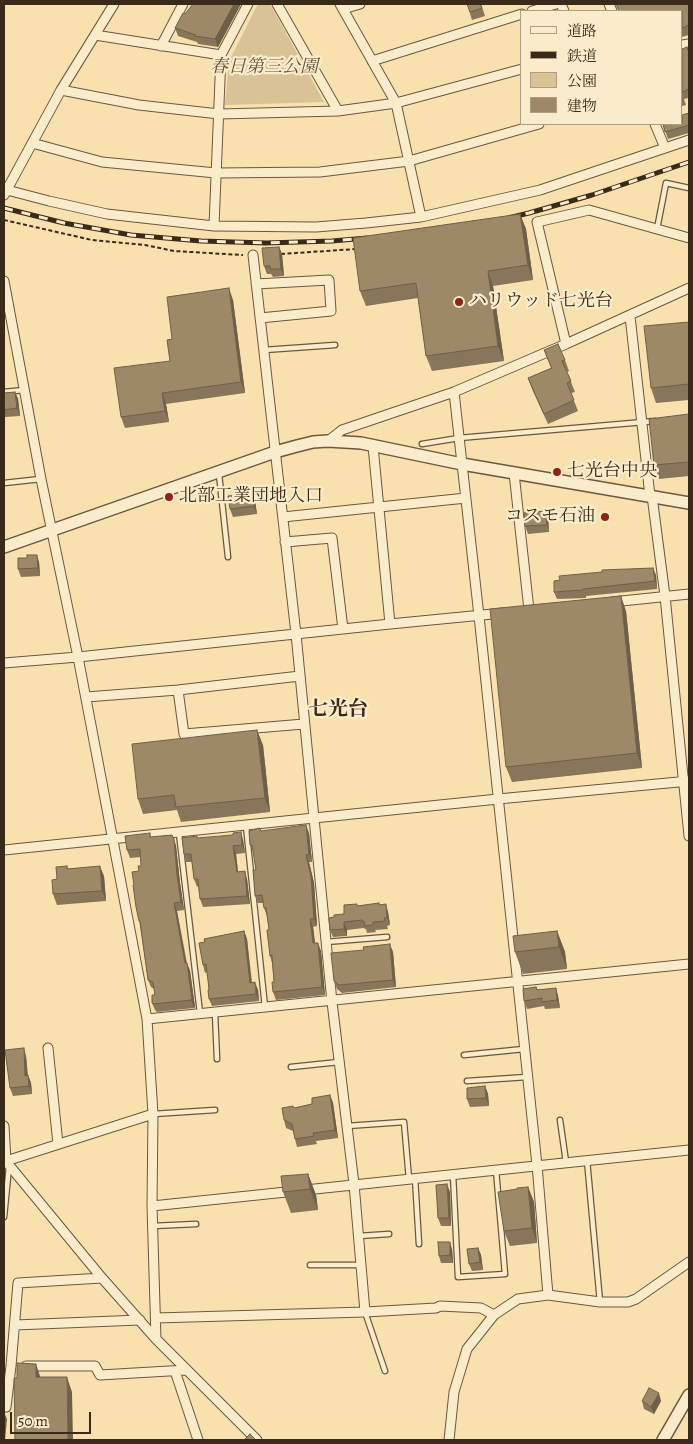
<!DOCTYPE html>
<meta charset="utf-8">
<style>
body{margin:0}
#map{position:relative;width:693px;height:1444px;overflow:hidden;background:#f8e1af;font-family:Alegreya,"Noto Serif JP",serif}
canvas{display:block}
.frame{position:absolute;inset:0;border:5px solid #3a2a1a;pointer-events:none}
.legend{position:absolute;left:520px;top:10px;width:162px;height:115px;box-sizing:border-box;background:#faeccb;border:1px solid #ad9e84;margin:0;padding:6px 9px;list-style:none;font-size:15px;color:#3a2a1a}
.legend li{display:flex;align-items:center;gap:10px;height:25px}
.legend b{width:25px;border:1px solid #ad9e84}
.scale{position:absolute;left:10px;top:1412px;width:81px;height:22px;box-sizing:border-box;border:2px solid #3a2a1a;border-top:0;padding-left:6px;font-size:15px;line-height:18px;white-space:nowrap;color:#3a2a1a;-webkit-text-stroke:4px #faeccb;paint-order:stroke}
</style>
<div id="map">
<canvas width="693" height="1444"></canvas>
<div class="frame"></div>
<ul class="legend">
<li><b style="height:6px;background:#faeccb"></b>道路</li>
<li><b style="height:6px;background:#3a2a1a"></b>鉄道</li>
<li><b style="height:14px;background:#d8c296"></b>公園</li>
<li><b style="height:14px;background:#9d8967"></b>建物</li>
</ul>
<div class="scale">50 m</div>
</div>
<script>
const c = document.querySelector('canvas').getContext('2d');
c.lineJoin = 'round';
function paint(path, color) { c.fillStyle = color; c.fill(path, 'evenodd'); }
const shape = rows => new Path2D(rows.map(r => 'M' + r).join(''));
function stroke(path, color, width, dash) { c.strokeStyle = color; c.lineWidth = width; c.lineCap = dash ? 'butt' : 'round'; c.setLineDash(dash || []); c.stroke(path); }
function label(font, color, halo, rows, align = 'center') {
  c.font = font + ' Alegreya,"Noto Serif JP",serif'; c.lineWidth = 4.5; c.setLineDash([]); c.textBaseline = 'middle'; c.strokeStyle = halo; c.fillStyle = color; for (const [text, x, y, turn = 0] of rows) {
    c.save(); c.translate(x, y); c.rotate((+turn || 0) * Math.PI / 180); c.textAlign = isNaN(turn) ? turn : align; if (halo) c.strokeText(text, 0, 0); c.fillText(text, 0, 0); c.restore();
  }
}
paint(shape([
 [258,4,270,4,324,102,225,105,229,61]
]), '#d8c296');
const service = shape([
 [657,229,666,183,689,188],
 [264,350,335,345],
 [4,392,24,390],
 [422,444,459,438,655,421],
 [219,474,228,557],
 [4,483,41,479],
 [246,826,265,1007],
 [179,833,200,1013],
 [326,942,387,937],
 [215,1013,217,1059],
 [464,1055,524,1049],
 [291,1067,339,1062],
 [467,1081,527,1077],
 [153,1114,215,1110],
 [560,1120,566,1162],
 [347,1126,404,1122,409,1179],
 [587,1160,600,1302],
 [453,1174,458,1277,505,1274,496,1170],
 [415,1178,419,1244],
 [4,1217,9,1167],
 [153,1226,196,1224],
 [359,1236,389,1234],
 [310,1265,361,1265],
 [365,1312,385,1371]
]);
const minor = shape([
 [277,4,338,111],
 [340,4,396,103,421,217],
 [561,4,564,11],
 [609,4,612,11],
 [343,9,360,4],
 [532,11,556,4],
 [95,35,221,55],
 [682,45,689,44],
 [161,46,183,4],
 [372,61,522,14],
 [61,90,139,105,219,114,338,111,396,103,522,69],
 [655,124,665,148],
 [32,143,102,162,216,173,320,172,409,161,539,124],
 [7,190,49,201,107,214,214,226,316,227,366,223,421,217,540,190,689,140],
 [4,195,61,90,114,4],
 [214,226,221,55,248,4],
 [253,255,296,634,332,1002,354,1184,365,1312],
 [4,281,41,479,78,657,147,1019,153,1114,152,1206,156,1339],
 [256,284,329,280,331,311,260,318],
 [630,316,650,496],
 [566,344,537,222,589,210,689,238],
 [454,392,479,616,537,1165,548,1295],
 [328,441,342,430,454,392,566,344,689,288],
 [373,446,390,624],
 [514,473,529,610],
 [652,496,665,596,689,836],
 [283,517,466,498],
 [285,542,332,538,343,629],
 [612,602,689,594],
 [4,663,78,657,390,624,503,613],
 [178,690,184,734,304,724],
 [86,697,178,690,300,676],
 [4,850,498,799,689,781],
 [147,1019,689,964],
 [48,1048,58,1144],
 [4,1126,6,1161],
 [4,1159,102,1278,156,1339,257,1440],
 [6,1161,153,1114],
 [152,1206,689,1150],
 [156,1318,365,1312,436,1308,440,1306,481,1308,494,1315],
 [15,1325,140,1320],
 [26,1366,95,1366,100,1375,186,1370],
 [175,1371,198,1440],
 [4,1407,6,1407,11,1366,18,1283,102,1278],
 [449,1440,454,1392,467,1349,494,1315,518,1299,548,1295,600,1302,628,1302,636,1299,689,1262]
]);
const tertiary = shape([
 [4,547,275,452,297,446,313,442,328,441,361,443,462,464,689,503],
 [663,1440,689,1395]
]);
stroke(service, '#6a583f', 7);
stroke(minor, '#6a583f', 11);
stroke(tertiary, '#6a583f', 14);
stroke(shape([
 [4,220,92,240,145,245,174,251,243,255],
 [281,254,356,249]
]), '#3a2a1a', 2, [4, 2.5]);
stroke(service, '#faeccb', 4.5);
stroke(minor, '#faeccb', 9);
stroke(tertiary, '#faeccb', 11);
const rail = shape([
 [4,208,64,223,131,235,201,241,266,243,332,241,367,238],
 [508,218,529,213,592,195,689,162]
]);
stroke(rail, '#3a2a1a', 5);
stroke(rail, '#faeccb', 3, [9]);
paint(shape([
 [193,4,241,4,218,47,198,44,197,42,178,36,175,28],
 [467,4,481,4,485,16,472,20],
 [689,4,689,35,682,37,682,11],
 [682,49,689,52,689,98,684,99,686,105,682,106],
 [689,113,689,133,668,139,663,124],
 [520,214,526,229,533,280,493,286,504,361,432,371,426,356,418,298,366,306,360,291],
 [279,247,282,254,284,276,273,277,271,274,267,274,264,266],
 [233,300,245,393,166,404,169,422,125,428,121,417,170,361,172,339],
 [689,322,689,400,656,403,651,388],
 [544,350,565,360,569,371,567,372,575,392,571,393,578,411,548,424,532,389,528,378,551,368],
 [15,392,18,399,20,416,5,417,4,413,4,393],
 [689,414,689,476,659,479,654,465],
 [255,501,257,514,233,517,230,509],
 [545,511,548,518,549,532,528,534,525,526],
 [39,562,40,576,21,577,18,569],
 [656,575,657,589,586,596,586,598,557,599,554,592],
 [626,611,642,768,512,782,506,767],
 [263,745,270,812,181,822,177,810,143,814,138,799],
 [260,828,261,831,309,833,312,862,309,862,314,883,317,926,313,927,315,943,321,951,325,995,276,1000,273,992,274,982,272,963,270,956,269,929,267,916,264,908,263,903,258,903,255,896,256,870,254,852,250,845],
 [150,833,151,837,172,835,176,846,180,883,184,910,177,911,187,963,190,971,195,1007,194,1008,157,1012,155,1010,152,1003,155,995,154,989,151,987,148,980,134,885,141,866,141,857,130,858,127,850],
 [198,838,243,840,245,853,236,854,238,872,247,879,250,904,203,907,200,899,198,886,197,887,194,879,192,862,186,862,184,854],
 [67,866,68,869,104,876,106,901,57,905,53,894,57,879],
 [379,905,388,912,390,925,387,926,388,929,375,930,376,932,367,933,366,929,365,929,364,928,347,930,347,936,333,937,330,930,334,917,344,914,357,906],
 [244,931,247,939,252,982,258,990,259,1001,212,1006,209,999,209,989,207,972,205,973,203,965,205,942],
 [557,931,565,952,567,969,523,974,515,952],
 [393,952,396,987,342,993,337,989,334,981],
 [536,987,538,990,556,988,558,996,560,1008,545,1009,544,1006,527,1009,524,1001],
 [26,1056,28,1075,31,1083,32,1094,13,1096,10,1088],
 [485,1086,488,1094,489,1106,470,1107,467,1099],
 [330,1095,333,1103,338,1138,316,1141,317,1144,297,1147,293,1131,286,1128,284,1120,294,1108,312,1104],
 [308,1174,316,1195,318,1210,291,1213,283,1192],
 [528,1187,534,1202,537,1243,510,1246,504,1231,517,1189],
 [450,1192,451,1226,441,1226,438,1218],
 [478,1248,481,1255,483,1270,472,1271,469,1264],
 [452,1249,453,1263,441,1263,439,1256],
 [642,1401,661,1401,654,1414,644,1409]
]), '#877659');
paint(shape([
 [234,4,241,4,218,47,215,39],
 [520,214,526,229,533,280,528,265],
 [279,247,282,254,284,276,281,269],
 [488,271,493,286,504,361,498,346],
 [229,288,233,300,245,393,241,382],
 [15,392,18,399,20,416,17,408],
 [162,393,166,404,169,422,165,411],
 [253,494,255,501,257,514,254,506],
 [545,511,548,518,549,532,547,525],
 [37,555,39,562,40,576,38,568],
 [653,568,656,575,657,589,655,581],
 [621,596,626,611,642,768,637,753],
 [257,730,263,745,270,812,265,798],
 [306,825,309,833,312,862,309,854],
 [241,832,243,840,245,853,242,845],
 [174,839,176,846,180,883,184,910,181,902,177,875],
 [233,846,236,854,239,880,237,872],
 [306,855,309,862,314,883,317,926,314,919],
 [100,866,104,876,106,901,102,891],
 [245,871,247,879,250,904,247,896],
 [174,903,177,911,187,968,187,963,190,971,195,1007,194,1008,191,1000],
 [386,904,388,912,390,925,387,918],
 [310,919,313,927,316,951,313,943],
 [344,922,347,930,347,936,344,929],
 [244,931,247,939,252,990,250,983],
 [557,931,565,952,567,969,559,947],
 [318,943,321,951,325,995,322,987],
 [390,944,393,952,396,987,393,980],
 [255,982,258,990,259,1001,256,994],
 [556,988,558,996,560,1008,557,1000],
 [24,1048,26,1056,28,1083,25,1076],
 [28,1075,31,1083,32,1094,29,1086],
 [485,1086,488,1094,489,1106,486,1098],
 [330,1095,333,1103,338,1138,335,1130],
 [308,1174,316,1195,318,1210,310,1189],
 [447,1184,450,1192,451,1226,449,1218],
 [528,1187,534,1202,537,1243,532,1228],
 [450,1242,452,1249,453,1263,450,1255],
 [478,1248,481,1255,483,1270,480,1262],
 [36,1364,41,1379,36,1377],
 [67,1377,72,1392,73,1440,68,1440],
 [659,1393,661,1401,654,1414,651,1407],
 [4,1412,7,1419,5,1440,4,1440]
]), '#6e6048');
const building = shape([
 [193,4,234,4,215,39,195,36,196,35,175,28,183,13,185,14,193,4],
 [467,4,480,4,482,8,470,12,467,4],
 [616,4,689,4,689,25,682,28,682,11,619,11,616,4],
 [687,47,689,53,689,89,682,92,682,49,687,47],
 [689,113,689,125,665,132,663,124,682,124,682,115,689,113],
 [520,214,528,265,488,271,498,346,426,356,416,283,360,291,353,238,520,214],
 [279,247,281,269,270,269,270,266,264,266,262,248,279,247],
 [229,288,241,382,162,393,165,411,121,417,114,368,170,361,167,340,172,339,167,297,229,288],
 [689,322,689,384,651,388,644,326,689,322],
 [558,344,565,360,562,361,571,381,567,383,574,400,544,414,528,378,552,368,544,350,558,344],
 [15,392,17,408,4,410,4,393,15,392],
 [689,414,689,462,654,465,649,419,689,414],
 [253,494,254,506,230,509,228,496,253,494],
 [545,511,547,525,525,526,524,513,545,511],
 [27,555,37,555,38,568,18,569,18,558,27,558,27,555],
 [653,568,655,581,583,589,583,590,554,592,554,581,560,580,559,576,602,572,602,570,653,568],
 [621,596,637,753,506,767,490,609,621,596],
 [257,730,265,798,176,807,174,795,138,799,132,744,257,730],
 [306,825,309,854,306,855,311,876,314,919,310,919,313,943,318,943,322,987,273,992,272,982,274,982,272,955,270,956,267,930,269,929,266,908,264,908,262,895,255,896,253,870,256,870,252,845,250,845,249,831,260,828,261,831,306,825],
 [241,832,242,845,233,846,237,872,245,871,247,896,200,899,198,879,194,879,191,854,184,854,182,838,197,836,197,838,233,835,233,833,241,832],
 [150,833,150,837,172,835,174,839,177,875,181,902,174,903,185,963,187,963,192,999,191,1000,154,1004,152,1003,152,995,155,995,153,982,148,980,140,921,139,921,136,907,133,885,134,885,132,872,139,871,138,866,141,866,140,849,127,850,125,836,150,833],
 [67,866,67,869,100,866,102,891,53,894,52,880,57,879,56,867,67,866],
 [379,903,379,905,386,904,387,918,384,918,385,921,373,922,373,925,365,926,364,921,362,922,362,920,344,922,344,929,330,930,329,918,334,917,334,915,344,914,344,905,357,904,357,906,379,903],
 [244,931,250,983,255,982,256,994,209,999,208,990,209,989,206,964,203,965,199,943,205,942,204,939,244,931],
 [557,931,559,947,515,952,513,936,557,931],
 [390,944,393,980,339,985,334,981,331,953,364,950,363,947,390,944],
 [536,987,537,990,556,988,557,1000,542,1002,542,998,524,1001,523,989,536,987],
 [24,1048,25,1076,28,1075,29,1086,10,1088,5,1050,24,1048],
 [485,1086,486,1098,467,1099,467,1088,485,1086],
 [330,1095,335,1130,313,1133,314,1136,295,1139,292,1124,284,1120,282,1108,293,1106,294,1108,312,1104,312,1098,330,1095],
 [308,1174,310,1189,283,1192,281,1176,308,1174],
 [447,1184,449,1218,438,1218,436,1185,447,1184],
 [528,1187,532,1228,504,1231,498,1192,517,1189,517,1188,528,1187],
 [438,1242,450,1242,450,1255,439,1256,438,1242],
 [478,1248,480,1262,469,1264,467,1249,478,1248],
 [17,1363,36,1364,36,1377,67,1377,68,1440,15,1440,14,1378,17,1378,17,1363],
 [649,1388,659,1393,651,1407,642,1401,649,1388],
 [250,1434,256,1440,244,1440,250,1434]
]);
paint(building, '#9d8967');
stroke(building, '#6e6048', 1);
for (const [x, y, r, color] of [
 [459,302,5,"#8f2418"],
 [557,472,5,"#8f2418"],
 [169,497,5,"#8f2418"],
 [605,517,5,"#8f2418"]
]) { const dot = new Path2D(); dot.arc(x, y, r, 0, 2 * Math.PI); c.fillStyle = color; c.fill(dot); stroke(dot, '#faeccb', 2); }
label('italic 18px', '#625039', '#faeccb', [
 ["春日第三公園",264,68]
]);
label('18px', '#3a2a1a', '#faeccb', [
 ["ハリウッド七光台",469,302],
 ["七光台中央",567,472],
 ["北部工業団地入口",179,497],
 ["コスモ石油",595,517,"right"]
], 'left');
label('bold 20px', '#3a2a1a', '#faeccb', [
 ["七光台",338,710]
]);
</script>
